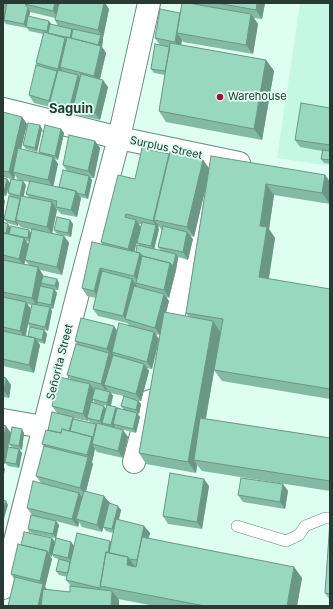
<!DOCTYPE html>
<meta charset="utf-8">
<style>
body{margin:0}
#map{position:relative;width:333px;height:609px;overflow:hidden;background:#ddfef0;font-family:Inter,sans-serif}
canvas{display:block}
.frame{position:absolute;inset:0;border:4px solid #293933;pointer-events:none}
</style>
<div id="map">
<canvas width="333" height="609"></canvas>
<div class="frame"></div>
</div>
<script>
const c = document.querySelector('canvas').getContext('2d');
c.lineJoin = 'round';
function paint(path, color) { c.fillStyle = color; c.fill(path, 'evenodd'); }
const shape = rows => new Path2D(rows.map(r => 'M' + r).join(''));
function stroke(path, color, width, dash) { c.strokeStyle = color; c.lineWidth = width; c.lineCap = dash ? 'butt' : 'round'; c.setLineDash(dash || []); c.stroke(path); }
function label(font, color, halo, rows, align = 'center') {
  c.font = font + ' Inter,sans-serif'; c.lineWidth = 3.5; c.setLineDash([]); c.textBaseline = 'middle'; c.strokeStyle = halo; c.fillStyle = color; for (const [text, x, y, turn = 0] of rows) {
    c.save(); c.translate(x, y); c.rotate((+turn || 0) * Math.PI / 180); c.textAlign = isNaN(turn) ? turn : align; if (halo) c.strokeText(text, 0, 0); c.fillText(text, 0, 0); c.restore();
  }
}
paint(shape([
 [300,3,330,3,330,166,277,158]
]), '#c5f8e4');
const service = shape([
 [237,526,286,541,299,535,305,526,325,518,330,518]
]);
const minor = shape([
 [3,109,119,138,239,163],
 [166,342,209,189],
 [3,420,43,427],
 [134,462,150,401],
 [3,588,77,297,119,138,149,3]
]);
stroke(service, '#668c7e', 12);
stroke(minor, '#668c7e', 24);
stroke(service, '#fff', 11);
stroke(minor, '#fff', 22);
paint(shape([
 [3,3,105,3,109,9,103,38,103,39,102,47,106,53,100,79,108,87,100,120,78,115,76,112,75,114,55,108,54,107,54,108,34,103,29,95,38,66,36,63,43,34,29,31,27,28,6,24,4,22,3,32],
 [30,12,55,18,55,20,58,26,29,17],
 [182,3,265,3,262,19,254,18,258,24,253,54,183,42,182,40,181,45,266,60,274,71,262,140,166,122,159,111,165,75,154,73,151,69,160,45,155,38,180,13],
 [330,108,330,164,324,163,321,159,322,151,300,147,295,140],
 [3,112,22,117,27,124,21,149,40,153,39,152,61,129,64,133,58,160,55,159,58,164,53,186,59,187,67,171,63,165,95,141,100,148,94,178,90,178,92,180,88,199,80,197,81,198,77,217,61,214,55,207,57,210,52,233,64,236,69,243,62,275,40,270,43,275,43,276,59,283,58,290,55,290,57,293,53,309,50,309,52,311,48,331,30,327,28,324,26,336,28,336,44,330,47,334,45,344,38,342,40,345,34,373,3,366,3,222,8,224,11,228,31,233,32,230,21,227,18,224,18,226,7,223,4,219,11,197,8,193,11,179,3,177],
 [15,175,18,180,29,182,26,194,29,197,23,196,26,185,23,181,14,180],
 [26,241,30,242,25,260,29,265,24,264],
 [27,304,32,305,31,309],
 [40,125,42,129,37,152,26,149,23,145],
 [169,154,169,155,203,160,209,168,325,175,330,182,330,204,274,195,269,229,275,238,269,279,330,289,330,399,222,381,214,370,206,419,330,438,330,491,202,471,197,465,196,473,146,464,139,453,159,341,152,369,147,368,149,371,141,401,139,401,141,404,139,414,137,414,140,417,136,433,116,428,115,426,115,427,128,437,123,458,97,452,95,449,92,462,91,462,93,464,86,491,121,510,119,520,144,526,150,533,148,539,294,567,302,578,297,606,155,606,118,599,119,600,8,606,14,579,11,574,21,545,52,538,55,542,55,538,31,533,28,529,32,515,27,508,41,483,36,476,44,446,42,444,48,430,57,413,52,406,71,380,67,375,78,345,75,341,114,326,117,331,129,325,127,323,98,316,93,309,96,298,87,296,82,288,102,244,101,242,135,179],
 [206,185,186,313,189,317,166,313,169,301,166,297,169,298,176,270,175,269,176,270,178,258,178,257,188,260,193,239,190,236,194,237],
 [139,224,142,224,137,243,139,245,136,252,134,252],
 [159,226,161,229,162,230,158,247,161,251,154,249,159,229,158,228],
 [155,334,160,335,159,339],
 [111,393,124,396,121,406,124,410,117,409,111,406,113,396],
 [93,400,95,403,107,406,106,409,104,406,92,402],
 [73,418,88,421,88,420,90,422,97,424,74,419],
 [56,521,78,527,79,522,82,527,102,532,103,527,106,531,113,533,112,542,110,541,74,546,71,542,56,538,59,525],
 [52,555,55,558,59,559,56,571,59,575,67,577,66,580,71,586,70,592,48,590,45,587,52,559,50,556,52,557],
 [3,178,7,179,10,183,6,196,3,196],
 [70,220,73,224,71,237,57,234,54,230],
 [3,377,6,378,11,385,9,398,3,397],
 [3,425,11,433,8,447,19,449,22,453,19,468,8,466,5,463,5,464,3,463],
 [24,433,22,450,12,448,9,444],
 [209,486,202,529,168,524,163,516],
 [288,491,285,509,243,502,238,495],
 [330,521,330,600,325,593]
]), '#82baa4');
paint(shape([
 [55,3,62,3,58,18,53,11],
 [104,3,105,3,109,9,103,38,98,30],
 [257,3,265,3,262,19,256,10],
 [28,8,30,12,27,27,26,27,24,24],
 [3,10,5,13,4,20,4,22,3,32],
 [251,14,258,24,253,54,246,45],
 [49,21,52,25,48,33,47,31],
 [72,29,74,33,73,39,69,38],
 [177,33,182,40,180,49,175,42],
 [101,35,103,39,102,47,106,53,99,83,94,76,101,48,98,45],
 [65,38,71,45,60,67,64,73,63,76,58,69],
 [266,60,274,71,262,140,254,129],
 [57,71,62,78,50,101,54,108,49,101],
 [78,75,83,82,73,107,76,112,75,114,70,106],
 [103,80,108,87,100,120,95,113],
 [22,117,27,124,15,173,13,172,15,175,14,180,9,172],
 [40,125,42,129,37,152,35,148],
 [61,129,64,133,58,160,55,156],
 [95,141,100,148,94,178,88,171],
 [169,154,174,162,154,220,159,226,158,228,159,229,154,250,151,246,156,226,153,221],
 [53,157,58,164,53,188,48,180],
 [203,160,210,170,194,237,187,227],
 [325,175,330,182,330,204,322,193],
 [89,176,92,180,88,199,85,195],
 [7,179,10,183,6,196,4,192],
 [23,181,26,185,23,200,20,196],
 [266,184,274,195,269,229,275,238,267,288,259,277,260,226],
 [76,191,81,198,77,217,71,210],
 [3,197,5,201,3,212],
 [20,199,23,203,16,220,18,224,18,226,15,222],
 [52,202,57,210,52,234,47,227],
 [70,220,73,224,71,237,68,233],
 [136,220,141,227,133,257,128,249],
 [8,224,11,228,9,237,6,233],
 [29,230,32,234,31,242,28,238],
 [187,232,193,239,188,260,183,252],
 [64,236,69,243,62,275,57,267],
 [24,238,29,245,24,266,19,259],
 [140,253,145,261,139,284,134,276],
 [176,254,178,258,176,270,173,266],
 [170,263,176,270,169,298,164,290],
 [38,267,43,275,37,306,32,298],
 [100,268,105,275,99,299,94,291],
 [57,279,59,283,58,290,55,286],
 [132,279,137,286,129,320,126,319,123,316],
 [54,289,57,293,53,309,51,305],
 [164,294,169,301,160,335,155,328],
 [26,302,31,309,25,338,20,331],
 [50,307,52,311,48,331,45,327],
 [213,321,221,333,198,461,194,460,197,465,196,473,188,462],
 [114,326,119,334,112,352,113,354,112,357,107,349],
 [44,330,47,334,45,344,42,340],
 [154,332,159,339,152,369,147,362],
 [35,338,40,345,34,373,29,365],
 [109,353,114,360,104,385,107,389,106,391,101,384],
 [144,364,149,371,141,401,136,394],
 [6,378,11,385,9,398,4,391],
 [90,384,95,392,92,399,93,400,88,419,87,418,88,420,88,421,83,414],
 [110,392,113,396,110,407,107,403],
 [138,401,141,404,139,414,136,410],
 [104,406,107,410,102,425,100,421],
 [116,407,119,411,113,424,115,426,114,429,111,425],
 [137,413,140,417,136,433,133,429],
 [73,417,75,421,73,432,69,432],
 [6,426,11,433,5,464,3,461,3,440],
 [22,429,24,433,22,450,19,446],
 [123,430,128,437,123,458,118,451],
 [92,437,97,444,92,444,95,449,92,462,87,455],
 [19,449,22,453,19,468,16,464],
 [88,457,93,464,85,495,80,488],
 [3,466,5,469,3,479],
 [204,479,209,486,202,529,197,522],
 [283,484,288,491,285,509,280,502],
 [79,493,84,500,76,519,79,522,78,527,72,519],
 [104,496,110,503,102,532,97,525],
 [6,501,8,505,3,522,3,509],
 [118,506,121,510,115,533,112,529],
 [56,521,59,525,56,538,53,534],
 [144,526,150,533,142,568,137,560],
 [52,538,55,542,52,554,52,557,49,553],
 [110,541,116,548,100,586],
 [71,542,74,546,71,562,68,558],
 [47,551,52,559,45,587,48,591,45,606,38,606,43,585,40,581],
 [128,557,136,568,127,565],
 [294,567,302,578,297,606,287,606],
 [112,591,119,600,119,606,111,606]
]), '#6a9786');
const building = shape([
 [3,3,5,3,5,7,3,7,3,3],
 [7,3,25,3,25,4,28,8,24,24,4,20,7,3],
 [25,3,55,3,53,11,25,4,25,3],
 [59,3,104,3,98,30,55,20,59,3],
 [182,3,188,3,251,14,246,45,177,33,182,3],
 [217,3,257,3,256,10,217,3],
 [160,9,180,13,175,42,155,38,160,9],
 [28,16,49,21,47,31,26,27,28,16],
 [50,24,72,29,70,38,48,33,50,24],
 [73,29,101,35,98,45,71,38,73,29],
 [44,32,65,38,58,69,36,63,44,32],
 [67,37,101,46,94,76,60,67,67,37],
 [170,43,266,60,254,129,159,111,170,43],
 [155,44,170,47,165,71,151,69,155,44],
 [36,65,57,71,49,101,29,95,36,65],
 [58,70,78,75,70,106,50,101,58,70],
 [81,74,103,80,95,113,73,107,81,74],
 [301,103,330,108,330,145,295,140,301,103],
 [3,112,22,117,9,172,3,171,3,112],
 [28,123,40,125,35,148,23,145,28,123],
 [45,125,61,129,55,156,39,152,45,125],
 [69,135,95,141,88,171,63,165,69,135],
 [18,148,53,157,48,180,13,172,18,148],
 [142,148,169,154,153,221,126,214,125,217,136,220,128,249,101,242,118,175,135,179,142,148],
 [323,150,330,151,330,160,321,159,323,150],
 [170,152,203,160,187,227,154,220,170,152],
 [211,156,325,175,322,193,266,184,260,226,267,227,259,277,330,289,330,389,214,370,223,319,186,313,211,156],
 [63,170,89,176,85,195,77,193,76,191,59,187,63,170],
 [3,178,7,179,4,192,3,192,3,178],
 [11,179,23,181,20,196,8,193,11,179],
 [30,181,76,191,71,210,56,207,57,201,26,194,30,181],
 [9,196,20,199,15,222,4,219,9,196],
 [21,196,52,202,47,227,16,220,21,196],
 [57,217,70,220,68,233,54,230,57,217],
 [3,222,8,224,6,233,3,233,3,222],
 [142,222,156,225,151,246,137,243,142,222],
 [11,226,29,230,28,238,9,234,11,226],
 [163,226,187,232,183,252,158,247,163,226],
 [32,229,64,236,57,267,25,260,32,229],
 [3,233,24,238,19,259,3,255,3,233],
 [92,242,140,253,134,276,100,268,94,291,82,288,92,242],
 [137,245,176,254,173,266,170,263,142,256,140,253,136,252,137,245],
 [142,256,170,263,164,290,136,283,142,256],
 [3,260,38,267,32,298,3,292,3,260],
 [102,271,132,279,123,316,93,309,102,271],
 [43,276,57,279,55,286,41,283,43,276],
 [40,286,54,289,51,305,37,302,40,286],
 [134,286,164,294,155,328,125,319,134,286],
 [3,297,26,302,20,331,3,327,3,297],
 [32,304,50,307,45,327,28,323,32,304],
 [164,312,213,321,188,462,139,453,164,312],
 [81,318,114,326,107,349,75,341,81,318],
 [119,323,154,332,147,362,112,352,119,323],
 [30,327,44,330,42,340,28,336,30,327],
 [3,331,35,338,29,365,3,359,3,331],
 [76,344,109,353,101,384,67,375,76,344],
 [113,355,144,364,136,394,104,385,113,355],
 [3,377,6,378,4,391,3,391,3,377],
 [59,377,90,384,83,414,52,406,59,377],
 [95,388,110,392,107,403,92,399,95,388],
 [124,396,138,401,136,410,121,406,124,396],
 [91,402,104,406,100,421,87,418,91,402],
 [107,405,116,407,111,425,102,423,107,405],
 [117,408,137,413,133,429,113,424,117,408],
 [52,412,73,417,69,431,62,429,61,433,48,430,52,412],
 [200,418,330,438,330,481,194,460,200,418],
 [73,419,96,424,93,437,70,431,73,419],
 [97,423,123,430,118,451,92,444,97,423],
 [3,425,6,426,3,440,3,425],
 [12,427,22,429,19,446,9,444,12,427],
 [62,429,92,437,87,455,42,444,46,430,61,433,62,429],
 [44,446,88,457,80,488,36,476,44,446],
 [8,447,19,449,16,464,5,462,8,447],
 [170,473,204,479,197,522,163,516,170,473],
 [241,478,283,484,280,502,238,495,241,478],
 [33,481,79,493,72,519,27,508,33,481],
 [84,491,104,496,97,525,76,519,84,491],
 [3,500,6,501,3,509,3,500],
 [109,503,118,506,112,529,103,527,109,503],
 [31,515,56,521,53,534,28,529,31,515],
 [116,519,144,526,137,560,129,559,128,557,109,553,116,519],
 [330,521,330,594,325,593,330,521],
 [24,532,52,538,49,553,47,551,21,545,24,532],
 [77,533,110,541,108,553,106,552,100,588,66,580,77,533],
 [142,537,294,567,287,606,205,606,100,586,106,552,128,557,127,565,136,567,142,537],
 [56,538,71,542,68,558,52,554,56,538],
 [18,544,47,551,40,581,11,574,18,544],
 [59,559,70,562,68,573,56,571,59,559],
 [15,577,43,584,38,606,8,606,15,577],
 [70,586,112,591,111,606,41,606,43,589,70,592,70,586]
]);
paint(building, '#97d8bf');
stroke(building, '#6a9786', 1);
for (const [x, y, r, color] of [
 [220,97,4,"#a60d41"]
]) { const dot = new Path2D(); dot.arc(x, y, r, 0, 2 * Math.PI); c.fillStyle = color; c.fill(dot); stroke(dot, '#ddfef0', 1.5); }
label('11px', '#293933', '#ddfef0', [
 ["Warehouse",228,97]
], 'left');
label('11px', '#293933', '#ddfef0', [
 ["Surplus Street",166,148,12],
 ["Señorita Street",60,362,-76]
]);
label('bold 13px', '#293933', '#ddfef0', [
 ["Saguin",71,109]
]);
</script>
